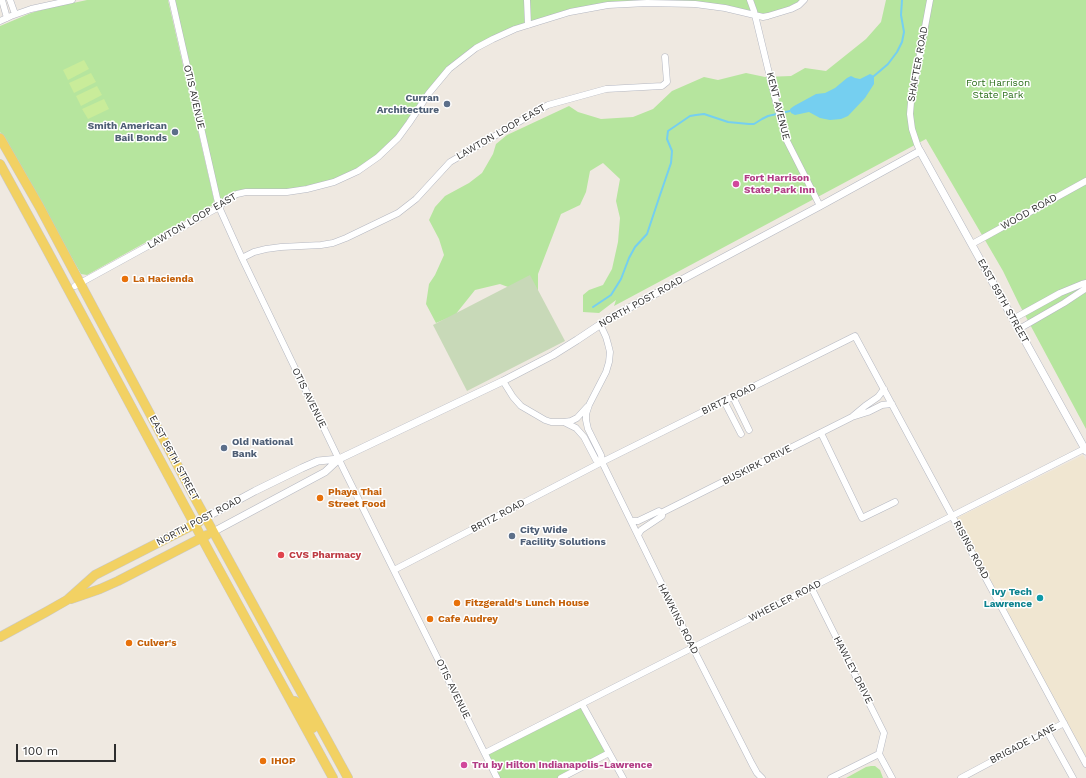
<!DOCTYPE html>
<style>
body{margin:0}
#map{position:relative;width:1086px;height:778px;overflow:hidden;background:#efe9e1;font-family:"Work Sans",sans-serif}
canvas{display:block}
.scale{position:absolute;left:16px;top:744px;width:100px;height:18px;box-sizing:border-box;border:2px solid #2e2e2e;border-top:0;padding-left:5px;font-size:12px;line-height:14px;white-space:nowrap;color:#2e2e2e;-webkit-text-stroke:3px #fff;paint-order:stroke}
</style>
<div id="map">
<canvas width="1086" height="778"></canvas>
<div class="scale">100 m</div>
</div>
<script>
const c = document.querySelector('canvas').getContext('2d');
c.lineJoin = 'round';
function paint(path, color) { c.fillStyle = color; c.fill(path, 'evenodd'); }
const shape = rows => new Path2D(rows.map(r => 'M' + r).join(''));
function stroke(path, color, width, dash) { c.strokeStyle = color; c.lineWidth = width; c.lineCap = dash ? 'butt' : 'round'; c.setLineDash(dash || []); c.stroke(path); }
function label(font, color, halo, rows, align = 'center') {
  c.font = font + ' "Work Sans",sans-serif'; c.lineWidth = 3; c.setLineDash([]); c.textBaseline = 'middle'; c.strokeStyle = halo; c.fillStyle = color; for (const [text, x, y, turn = 0] of rows) {
    c.save(); c.translate(x, y); c.rotate((+turn || 0) * Math.PI / 180); c.textAlign = isNaN(turn) ? turn : align; if (halo) c.strokeText(text, 0, 0); c.fillText(text, 0, 0); c.restore();
  }
}
paint(shape([
 [1083,455,1086,460,1086,758,957,518]
]), '#f0e6d1');
paint(shape([
 [87,0,168,0,214,200,213,205,87,275,81,274,0,132,0,26,31,13,61,4,73,3],
 [172,0,804,0,768,16,725,8,647,3,570,12,487,42,445,74,409,123,368,164,319,187,246,192,219,207],
 [886,0,1086,0,1086,429,1019,304,1003,271,926,139,614,306,616,300,599,313,583,312,583,295,589,290,603,285,612,269,618,242,620,218,616,201,620,179,603,163,590,171,586,192,580,205,561,214,538,274,538,294,516,290,500,284,475,290,455,315,436,323,426,304,429,284,435,275,444,255,439,239,429,220,435,207,445,196,469,183,482,173,493,154,496,144,507,135,569,106,578,112,601,119,633,117,653,109,672,91,704,77,718,80,746,73,765,77,791,76,805,68,826,71,866,39,881,22],
 [582,704,609,753,561,778,497,778,485,753],
 [871,766,875,766,880,770,883,778,846,778,866,767]
]), '#b6e59e');
paint(shape([
 [530,275,565,341,467,391,433,325]
]), '#c8d9b8');
paint(shape([
 [84,60,89,69,68,80,63,70],
 [91,73,96,82,74,93,69,83],
 [97,86,102,95,81,106,76,96],
 [104,99,109,109,88,119,82,109]
]), '#c9ec9a');
paint(shape([
 [870,74,874,76,874,84,865,98,848,116,841,119,830,120,820,118,809,112,795,115,791,113,790,109,794,106,816,94,825,93,835,88,847,78,851,76,855,78,860,79]
]), '#75cff0');
stroke(shape([
 [874,76,888,64,897,52,902,42,904,32,901,15,902,0],
 [593,307,611,295,621,279,629,258,635,247,647,234,659,198,671,163,672,151,667,139,668,131,690,116,696,115,704,114,728,122,749,124,754,124,762,119,768,116,790,111]
]), '#75cff0', 2);
const minor = shape([
 [2,0,7,18],
 [10,0,15,14],
 [172,0,219,207,242,258,344,470,497,778],
 [527,0,528,25],
 [750,0,754,11,775,98,787,141,820,206],
 [0,21,11,16,31,9,72,0],
 [920,151,917,144,912,129,910,114,911,102,930,0],
 [972,244,1086,181],
 [242,258,254,252,266,249,281,247,321,245,333,243,346,238,398,213,416,199,450,162,548,105,606,89,662,86,667,82,665,57],
 [75,286,219,207,227,199,237,194,246,192,287,192,307,189,334,182,358,171,378,157,398,138,409,123,429,93,449,69,476,48,493,39,515,29,570,12,608,5,647,3,695,4,725,8,763,17,768,16,791,9,799,5,804,0],
 [1013,319,1060,293,1082,284,1086,283],
 [600,324,606,337,608,344,610,352,609,362,606,372,589,405,586,414,586,420,588,429,601,455,602,462,693,648,752,764,757,773,762,778],
 [1019,329,1064,303,1085,289,1086,287],
 [503,381,513,397,521,406,545,420,551,422,564,422,576,428,584,437,596,460,602,462],
 [733,397,749,430],
 [724,401,741,434],
 [853,416,865,406,878,397,884,389],
 [564,422,571,421,577,418,587,407],
 [821,433,862,518,895,502],
 [661,513,852,417,868,412,882,405,892,404],
 [631,521,638,521,659,511,662,514,662,516,641,530,638,535],
 [394,570,602,462,855,336,1086,764],
 [811,587,884,733,879,754],
 [582,704,623,778],
 [1047,731,1073,778],
 [485,753,1084,449],
 [561,778,609,753],
 [831,778,879,754,892,778],
 [961,778,1064,723]
]);
const tertiary = shape([
 [205,518,255,491,302,468,318,461,339,459],
 [213,532,325,472,339,459,503,381,553,355,577,340,610,318,820,206,920,151,1086,451]
]);
const primary = shape([
 [0,138,39,206,197,502,348,778],
 [0,164,46,248,211,555,333,778],
 [71,599,100,589,118,581,207,535],
 [0,637,46,612,67,600,95,575,199,522],
 [292,701,295,701,299,704,313,728]
]);
stroke(minor, '#b4b7c1', 7);
stroke(tertiary, '#b4b7c1', 8);
stroke(primary, '#c9c9c9', 10);
stroke(minor, '#fff', 6);
stroke(tertiary, '#fff', 7);
stroke(primary, '#f2d163', 9);
for (const [x, y, r, color] of [
 [447,104,4,"#5c6f8a"],
 [175,132,4,"#5c6f8a"],
 [736,184,4,"#d1479c"],
 [125,279,4,"#e8710a"],
 [224,448,4,"#5c6f8a"],
 [320,498,4,"#e8710a"],
 [512,536,4,"#5c6f8a"],
 [281,555,4,"#e0444e"],
 [1040,598,4,"#0f9aa8"],
 [457,603,4,"#e8710a"],
 [430,619,4,"#e8710a"],
 [129,643,4,"#e8710a"],
 [263,761,4,"#e8710a"],
 [464,765,4,"#d1479c"]
]) { const dot = new Path2D(); dot.arc(x, y, r, 0, 2 * Math.PI); c.fillStyle = color; c.fill(dot); stroke(dot, '#fff', 1.5); }
label('10px', '#2e2e2e', '#fff', [
 ["SHAFTER ROAD",918,64,-80],
 ["OTIS AVENUE",194,97,77],
 ["KENT AVENUE",778,106,76],
 ["LAWTON LOOP EAST",501,132,-30],
 ["WOOD ROAD",1029,212,-29],
 ["LAWTON LOOP EAST",192,221,-30],
 ["EAST 59TH STREET",1003,301,61],
 ["NORTH POST ROAD",641,302,-29],
 ["OTIS AVENUE",309,398,64],
 ["BIRTZ ROAD",729,399,-26],
 ["EAST 56TH STREET",174,458,62],
 ["BUSKIRK DRIVE",757,465,-27],
 ["BRITZ ROAD",498,516,-28],
 ["NORTH POST ROAD",199,521,-28],
 ["RISING ROAD",971,550,62],
 ["WHEELER ROAD",785,601,-27],
 ["HAWKINS ROAD",678,619,63],
 ["HAWLEY DRIVE",853,670,63],
 ["OTIS AVENUE",453,689,64],
 ["BRIGADE LANE",1023,744,-28]
]);
label('10px', '#2c6e1b', '#fff', [
 ["Fort Harrison",998,83],
 ["State Park",998,95]
]);
label('bold 10px', '#4e5e75', '#fff', [
 ["Curran",439,98],
 ["Architecture",439,110],
 ["Smith American",167,126],
 ["Bail Bonds",167,138],
 ["Old National",232,442,"left"],
 ["Bank",232,454,"left"],
 ["City Wide",520,530,"left"],
 ["Facility Solutions",520,542,"left"]
], 'right');
label('bold 10px', '#b23c85', '#fff', [
 ["Fort Harrison",744,178],
 ["State Park Inn",744,190],
 ["Tru by Hilton Indianapolis-Lawrence",472,765]
], 'left');
label('bold 10px', '#c56008', '#fff', [
 ["La Hacienda",133,279],
 ["Phaya Thai",328,492],
 ["Street Food",328,504],
 ["Fitzgerald's Lunch House",465,603],
 ["Cafe Audrey",438,619],
 ["Culver's",137,643],
 ["IHOP",271,761]
], 'left');
label('bold 10px', '#be3a42', '#fff', [
 ["CVS Pharmacy",289,555]
], 'left');
label('bold 10px', '#0d838f', '#fff', [
 ["Ivy Tech",1032,592],
 ["Lawrence",1032,604]
], 'right');
</script>
